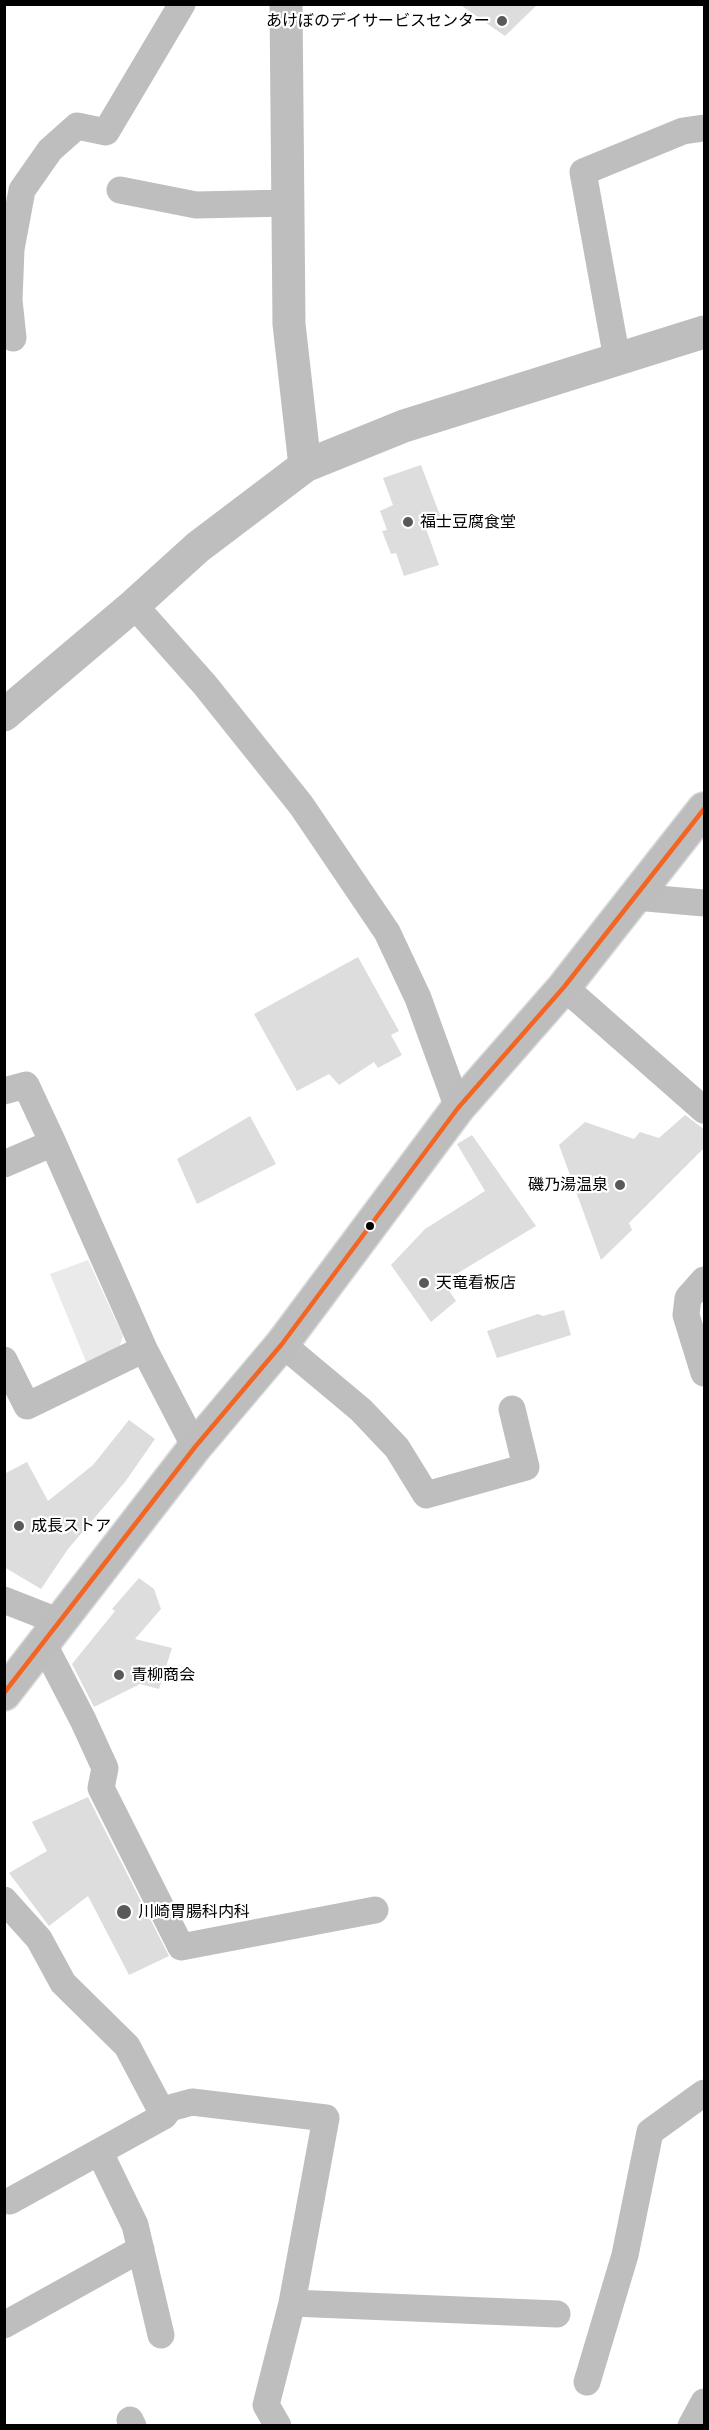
<!DOCTYPE html>
<meta charset="utf-8">
<style>
body{margin:0}
#map{position:relative;width:709px;height:2430px;overflow:hidden;background:#fff;font-family:Barlow,sans-serif}
canvas{display:block}
.frame{position:absolute;inset:0;border:6px solid #000;pointer-events:none}
</style>
<div id="map">
<canvas width="709" height="2430"></canvas>
<div class="frame"></div>
</div>
<script>
const c = document.querySelector('canvas').getContext('2d');
c.lineJoin = 'round';
function paint(path, color) { c.fillStyle = color; c.fill(path, 'evenodd'); }
const shape = rows => new Path2D(rows.map(r => 'M' + r).join(''));
function stroke(path, color, width, dash) { c.strokeStyle = color; c.lineWidth = width; c.lineCap = dash ? 'butt' : 'round'; c.setLineDash(dash || []); c.stroke(path); }
function label(font, color, halo, rows, align = 'center') {
  c.font = font + ' Barlow,"Noto Sans JP",sans-serif'; c.lineWidth = 4.5; c.setLineDash([]); c.textBaseline = 'middle'; c.strokeStyle = halo; c.fillStyle = color; for (const [text, x, y, turn = 0] of rows) {
    c.save(); c.translate(x, y); c.rotate((+turn || 0) * Math.PI / 180); c.textAlign = isNaN(turn) ? turn : align; if (halo) c.strokeText(text, 0, 0); c.fillText(text, 0, 0); c.restore();
  }
}
paint(shape([
 [88,1260,123,1336,119,1348,87,1364,50,1274]
]), '#eaeaea');
paint(shape([
 [459,4,538,4,505,36],
 [421,465,441,518,425,526,439,565,404,576,396,553,391,554,382,531,387,530,380,511,393,505,383,478],
 [358,957,399,1031,391,1035,402,1055,378,1068,374,1062,339,1085,329,1074,297,1091,254,1014],
 [685,1115,705,1130,705,1147,629,1223,632,1230,601,1260,559,1145,585,1122,634,1139,640,1132,659,1138],
 [250,1116,276,1164,197,1204,177,1159],
 [472,1135,536,1226,443,1282,456,1301,431,1322,391,1265,425,1229,485,1191,457,1144],
 [564,1310,571,1335,497,1358,487,1331,538,1314,543,1316],
 [129,1420,155,1439,125,1482,68,1549,41,1589,4,1567,4,1474,27,1462,48,1501,93,1465],
 [139,1578,154,1589,161,1609,135,1639,172,1648,159,1689,140,1684,94,1707,72,1664,115,1611,112,1609],
 [88,1797,169,1956,129,1975,88,1896,49,1926,9,1873,47,1851,32,1822]
]), '#ddd');
const trunk = shape([
 [4,1694,195,1447,282,1344,458,1108,564,987,704,809]
]);
stroke(trunk, '#dbdbdb', 36);
stroke(shape([
 [120,190,196,205,288,203],
 [13,338,9,300,11,249,22,190,50,150,77,126,106,132,182,4],
 [617,359,583,172,683,131,704,128],
 [134,605,205,685,301,805,387,932,418,998,458,1108],
 [635,897,704,903],
 [564,987,704,1110],
 [4,1091,26,1085,53,1143],
 [4,1164,53,1143,144,1349,195,1447],
 [704,1280,688,1298,686,1315,704,1373],
 [282,1344,361,1410,397,1448,426,1495,526,1467,512,1409],
 [4,1360,27,1406,144,1349],
 [4,1600,60,1622],
 [43,1643,83,1720,105,1768,101,1788,181,1947,375,1910],
 [4,1900,39,1939,63,1983,127,2046,164,2116,170,2108,192,2102,326,2118,292,2303,266,2405,278,2426],
 [100,2153,135,2225,161,2335],
 [10,2201,164,2116],
 [292,2303,557,2314],
 [4,2325,141,2249],
 [587,2382,625,2255,650,2132,704,2093],
 [130,2420,133,2426],
 [691,2426,704,2402]
]), '#bebebe', 27);
stroke(shape([
 [286,4,289,324,305,466],
 [4,715,134,605,198,547,305,466,404,426,704,332]
]), '#bebebe', 33);
stroke(trunk, '#bdbdbd', 33);
stroke(shape([
 [4,1693,195,1447,282,1344,458,1108,564,987,704,809]
]), '#f26522', 4.5);
for (const [x, y, r, color] of [
 [502,21,6,"#595959"],
 [408,522,6,"#595959"],
 [620,1185,6,"#595959"],
 [370,1226,5,"#000"],
 [424,1283,6,"#595959"],
 [19,1526,6,"#595959"],
 [119,1675,6,"#595959"],
 [124,1912,8,"#595959"]
]) { const dot = new Path2D(); dot.arc(x, y, r, 0, 2 * Math.PI); c.fillStyle = color; c.fill(dot); stroke(dot, '#fff', 2); }
label('16px', '#000', '#fff', [
 ["あけぼのデイサービスセンター",490,21,"right"],
 ["福士豆腐食堂",420,522],
 ["磯乃湯温泉",608,1185,"right"],
 ["天竜看板店",436,1283],
 ["成長ストア",31,1526],
 ["青柳商会",131,1675],
 ["川崎胃腸科内科",138,1912]
], 'left');
</script>
